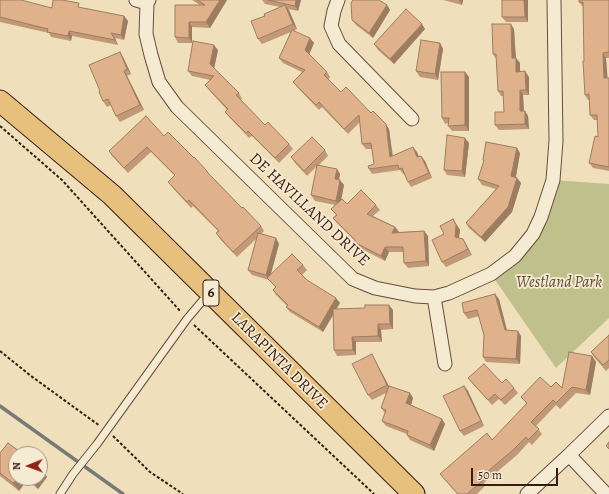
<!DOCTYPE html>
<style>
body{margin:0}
#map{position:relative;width:609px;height:494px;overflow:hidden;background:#efe0bb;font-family:Alegreya,serif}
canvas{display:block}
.north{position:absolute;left:8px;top:446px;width:40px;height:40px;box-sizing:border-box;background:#f5ebd3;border:1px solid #a99885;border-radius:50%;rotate:269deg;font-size:11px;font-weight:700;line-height:16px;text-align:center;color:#381c11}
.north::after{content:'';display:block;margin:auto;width:14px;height:18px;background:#8f2418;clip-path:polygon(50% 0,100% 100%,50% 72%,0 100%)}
.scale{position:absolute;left:471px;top:468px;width:87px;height:18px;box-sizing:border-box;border:2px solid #381c11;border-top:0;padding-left:5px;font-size:12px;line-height:14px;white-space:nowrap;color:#381c11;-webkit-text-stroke:3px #f5ebd3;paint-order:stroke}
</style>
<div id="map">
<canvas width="609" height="494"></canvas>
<div class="north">N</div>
<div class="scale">50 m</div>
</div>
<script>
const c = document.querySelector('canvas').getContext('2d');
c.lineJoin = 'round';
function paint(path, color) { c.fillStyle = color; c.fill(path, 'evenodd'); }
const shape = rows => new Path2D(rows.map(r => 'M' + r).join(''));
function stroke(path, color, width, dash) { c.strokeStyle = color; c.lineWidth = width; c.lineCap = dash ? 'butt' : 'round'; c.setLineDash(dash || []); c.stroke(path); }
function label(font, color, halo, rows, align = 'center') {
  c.font = font + ' Alegreya,serif'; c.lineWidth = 3.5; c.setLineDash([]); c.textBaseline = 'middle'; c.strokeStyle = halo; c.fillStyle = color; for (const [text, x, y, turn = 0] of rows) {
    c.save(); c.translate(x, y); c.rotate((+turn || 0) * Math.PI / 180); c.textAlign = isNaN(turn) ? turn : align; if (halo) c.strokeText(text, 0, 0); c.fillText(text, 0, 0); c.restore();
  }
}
paint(shape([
 [553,180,609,184,609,318,556,368,491,274,515,256]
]), '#c0c08c');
stroke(shape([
 [0,406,123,494]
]), '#767b78', 3.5);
const service = shape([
 [60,494,73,474,97,444,187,319,209,293]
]);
const minor = shape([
 [136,0,147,3],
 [149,0,147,3,146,34,151,55,159,82,177,107,353,279,375,288,415,296,434,297,449,293,491,274,515,256,533,234,541,217,553,180,556,141,554,0],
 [338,0,334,11,331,26,339,44,412,119],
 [434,297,445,364],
 [569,455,606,494],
 [527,494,569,455,609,416]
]);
const primary = shape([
 [0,101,112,195,414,494]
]);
stroke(service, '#664d3c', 9);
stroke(minor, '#664d3c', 15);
stroke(primary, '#381c11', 23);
stroke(shape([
 [0,126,62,180,181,312],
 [194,325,374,494],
 [0,351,31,376,100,426],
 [113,436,150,472,183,494]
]), '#381c11', 2, [3, 2]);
stroke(service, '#f5ebd3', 7);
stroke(minor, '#f5ebd3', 13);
stroke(primary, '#e8c07e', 21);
paint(shape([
 [0,0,52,8,82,8,124,16,128,21,124,40,115,38,118,45,72,36,71,41,51,37,49,33,0,22],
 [192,0,227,0,210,28,192,27,192,43,178,43,175,37,200,5],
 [262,0,301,0,298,11,288,9,297,29,294,31,314,43,309,54,327,72,330,77,328,80,341,92,371,113,389,129,393,156,417,152,418,157,425,161,432,178,411,187,408,182,404,174,403,174,400,170,372,174,369,169,374,164,372,149,366,149,362,144,360,122,348,134,322,107,319,110,297,87,293,82,302,72,283,63,279,58,291,32,262,44,258,39,280,7,265,4],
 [443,0,463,0,462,5],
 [502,0,528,0,528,22,506,22,502,17],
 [609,0,609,58,606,58,607,78,609,78,609,171,593,168,589,163,598,137,598,120,594,120,590,115,589,100,588,100,585,95,583,7,579,2],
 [387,5,390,10,373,38,356,25,352,20],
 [425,29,394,64,378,50,374,44],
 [514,29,516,58,520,63,520,72,529,77,529,95,523,95,524,111,528,116,529,129,499,130,495,125,504,112,503,96,501,96,498,91,496,59,493,54],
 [440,43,443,49,438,80,420,77,416,71],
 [218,50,214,68,239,93,242,99,241,100,265,125,289,144,293,149,279,163,252,136,249,138,229,117,225,112,227,110,209,90,205,85,210,80,192,76,188,71],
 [120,52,123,57,131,74,127,76,144,110,120,122,116,116,111,105,107,107,103,101,100,91],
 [465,72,469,77,469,131,452,131,448,126,448,123,445,124,442,118],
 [164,136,207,171,211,176,242,208,261,226,264,231,261,234,276,238,279,244,271,274,303,265,307,270,302,275,307,280,340,303,336,309,393,310,393,329,381,330,382,342,356,342,356,355,337,356,334,350,333,315,323,332,290,312,286,307,287,306,276,295,273,290,275,287,269,280,252,275,248,270,257,238,237,257,220,239,216,233,218,231,193,206,191,208,172,187,168,182,175,176,151,152,128,173,112,156,109,151],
 [469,143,465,177,447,175,444,170],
 [325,150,328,156,319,165,340,174,339,180,344,185,341,199,347,204,376,205,380,210,373,216,395,227,399,232,424,231,428,236,429,266,408,268,404,263,403,252,389,252,385,261,358,247,354,242,355,241,337,223,333,218,336,215,331,209,335,205,315,201,311,195,317,166,307,176,295,163,291,157],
 [520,153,516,177,521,183,512,212,485,242,469,228,466,223,496,189,482,185,478,179,484,162,483,160],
 [453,219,460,230,459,238,463,239,466,244,472,255,446,267,442,262,444,234],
 [499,299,507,330,521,336,520,364,486,362,483,357,484,335,479,316,468,319,464,313],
 [609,335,609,368,606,371,594,357,591,352],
 [592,356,596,362,590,395,576,393,560,409,556,405,536,426,542,434,532,445,529,442,517,455,484,483,485,486,477,494,457,494,444,479,440,474,492,440,527,404,521,397,551,387,562,388],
 [375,360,389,386,410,393,413,398,411,405,442,419,445,424,434,451,410,440,407,435,407,434,386,426,382,421,385,413,381,408,386,393,372,400,368,395],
 [468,378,502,383,514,388,518,393,505,405,499,399,492,405,472,383],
 [464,386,468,391,484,426,464,436,460,431],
 [0,453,16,478,40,478,42,469,47,477,38,489,27,480,19,491,0,476]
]), '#c19978');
paint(shape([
 [220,0,227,0,210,28,206,22],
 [296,0,301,0,298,11,295,6],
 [459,0,463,0,462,5],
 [524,0,528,0,528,22,525,17],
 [285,5,289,10,297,29,293,24],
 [387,5,390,10,373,38,369,33],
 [124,16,128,21,124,40,121,35],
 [189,22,192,27,192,43,189,38],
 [422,24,425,29,394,64,390,59],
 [511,24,514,29,516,63,512,58],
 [69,31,72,36,71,41,68,36],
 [111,33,115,38,118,45,115,40],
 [310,38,314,43,309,55,305,50],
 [440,43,443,49,438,80,435,74],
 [214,45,218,50,214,69,210,64],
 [120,52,123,57,131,74,127,69],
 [603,53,606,58,608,83,604,78],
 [516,58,520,63,520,77,516,72],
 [124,71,127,76,144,110,140,105],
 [525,71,529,77,529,95,526,90],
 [465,72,469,77,469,131,465,125],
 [520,90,523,95,524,116,520,111],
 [525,111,528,116,529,129,525,124],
 [386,124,389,129,393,162,390,157],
 [465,138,469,143,465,177,462,171],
 [413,147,417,152,421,162,417,157],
 [517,148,520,153,515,181,511,176],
 [421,156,425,161,432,178,429,173],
 [337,169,340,174,338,184,335,179],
 [517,178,521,183,512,212,485,242,481,237],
 [340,180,344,185,340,206,336,201],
 [453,219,460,230,458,242,455,237],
 [395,227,399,232,392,233],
 [424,231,428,236,429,266,426,261],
 [276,238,279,244,269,280,266,275],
 [463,239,466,244,472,255,468,249],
 [385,247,389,252,385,261,381,256],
 [495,294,499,299,508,335,505,330],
 [336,298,340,303,323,332,319,327],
 [389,305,393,310,393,329,390,324],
 [378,324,381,330,382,342,378,336],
 [518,331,521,336,520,364,516,359],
 [352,337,356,342,356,355,353,350],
 [372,354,375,360,391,390,387,385],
 [592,356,596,362,590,395,586,390],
 [464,386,468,391,484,426,481,421],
 [410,393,413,398,410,409,406,403],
 [442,419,445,424,434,451,430,445],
 [42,469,47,477,38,489,32,481,35,478,40,478,40,472],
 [18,478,26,478,27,480,19,491,13,483]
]), '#9d7d61');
const building = shape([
 [0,0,21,0,52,8,53,0,62,0,79,3,78,7,124,16,121,35,111,33,115,40,69,31,68,36,47,32,48,29,0,17,0,0],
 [197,0,220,0,206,22,189,22,189,38,175,37,175,5,205,5,197,0],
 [268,0,296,0,295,6,268,0],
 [353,0,379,0,387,5,369,33,352,20,351,3,353,0],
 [502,0,524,0,525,17,502,17,502,0],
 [579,0,609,0,609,52,603,53,604,78,609,78,609,167,589,163,595,136,598,137,597,115,590,115,589,94,585,95,583,61,584,61,583,2,579,2,579,0],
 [285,5,293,24,258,39,251,21,265,16,264,14,285,5],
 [406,9,422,24,390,59,374,44,406,9],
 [492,24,511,24,512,58,516,58,516,72,525,71,526,90,520,90,520,111,525,111,525,124,495,125,495,112,504,112,503,91,498,91,496,54,493,54,492,24],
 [292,30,310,38,305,50,327,72,324,75,341,92,346,87,371,113,373,111,386,124,390,157,413,147,417,157,421,156,429,173,408,182,402,168,399,169,398,165,369,169,368,166,374,164,371,143,362,144,359,115,344,129,319,102,316,105,293,82,305,70,279,58,292,30],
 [421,40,440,43,435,74,416,71,421,40],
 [193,41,214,45,210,64,239,93,236,95,265,125,268,122,289,144,275,158,248,131,246,133,225,112,228,109,205,85,214,76,188,71,193,41],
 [120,52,127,69,124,71,140,105,116,116,108,99,103,101,99,92,100,91,89,65,120,52],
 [441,72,465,72,465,125,448,126,449,118,442,118,441,72],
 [146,116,164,136,168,132,194,158,194,157,207,171,207,172,242,208,243,207,261,226,233,252,216,233,219,231,189,200,187,202,168,182,175,175,147,147,124,168,109,151,146,116],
 [447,135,465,138,462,171,444,170,447,135],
 [312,137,325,150,304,171,291,157,312,137],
 [486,142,517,148,511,176,517,178,508,207,481,237,466,223,499,186,478,179,484,160,483,160,486,142],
 [317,165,337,169,335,179,340,180,336,201,311,195,317,165],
 [361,190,376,205,367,214,395,227,392,233,424,231,426,261,404,263,403,247,385,247,381,256,354,242,355,240,333,218,337,215,331,209,342,199,347,204,361,190],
 [453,219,456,225,455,237,463,239,468,249,442,262,432,240,444,234,440,226,453,219],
 [258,233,276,238,266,275,248,270,258,233],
 [292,254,303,265,297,270,307,280,336,298,319,327,286,307,288,305,273,290,276,287,267,278,292,254],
 [495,294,505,330,518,331,516,359,483,357,484,335,477,310,464,313,462,303,495,294],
 [365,305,389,305,390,324,378,324,378,336,352,337,353,350,334,350,333,309,365,308,365,305],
 [609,335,609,360,603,365,591,352,609,335],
 [569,352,592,356,586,390,572,387,556,403,553,400,531,422,539,429,528,440,526,437,513,450,480,478,482,481,467,494,458,494,440,474,487,433,492,440,527,403,521,397,540,377,551,387,556,382,562,388,569,352],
 [372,354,387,385,368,395,352,364,372,354],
 [484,364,502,383,506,379,514,388,501,400,495,394,488,400,468,378,484,364],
 [389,386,410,393,406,403,442,419,430,445,407,435,408,431,382,421,386,410,381,408,389,386],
 [464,386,481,421,460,431,443,396,464,386],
 [609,442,609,449,606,446,609,442],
 [8,443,23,454,16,454,16,478,18,478,13,483,0,473,0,453,8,443],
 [29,478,35,478,32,481,29,478]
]);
paint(building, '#e0b28b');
stroke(building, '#9d7d61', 1);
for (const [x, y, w] of [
 [211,293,16]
]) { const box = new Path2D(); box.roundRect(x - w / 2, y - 13, w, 26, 3); c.fillStyle = '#f5ebd3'; c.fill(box); stroke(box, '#381c11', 1); }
label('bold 15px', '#381c11', null, [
 ["6",211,293]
]);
label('16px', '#381c11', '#f5ebd3', [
 ["DE HAVILLAND DRIVE",309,210,43],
 ["LARAPINTA DRIVE",279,361,45]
]);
label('italic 16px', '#614d36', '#f5ebd3', [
 ["Westland Park",559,283]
]);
</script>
